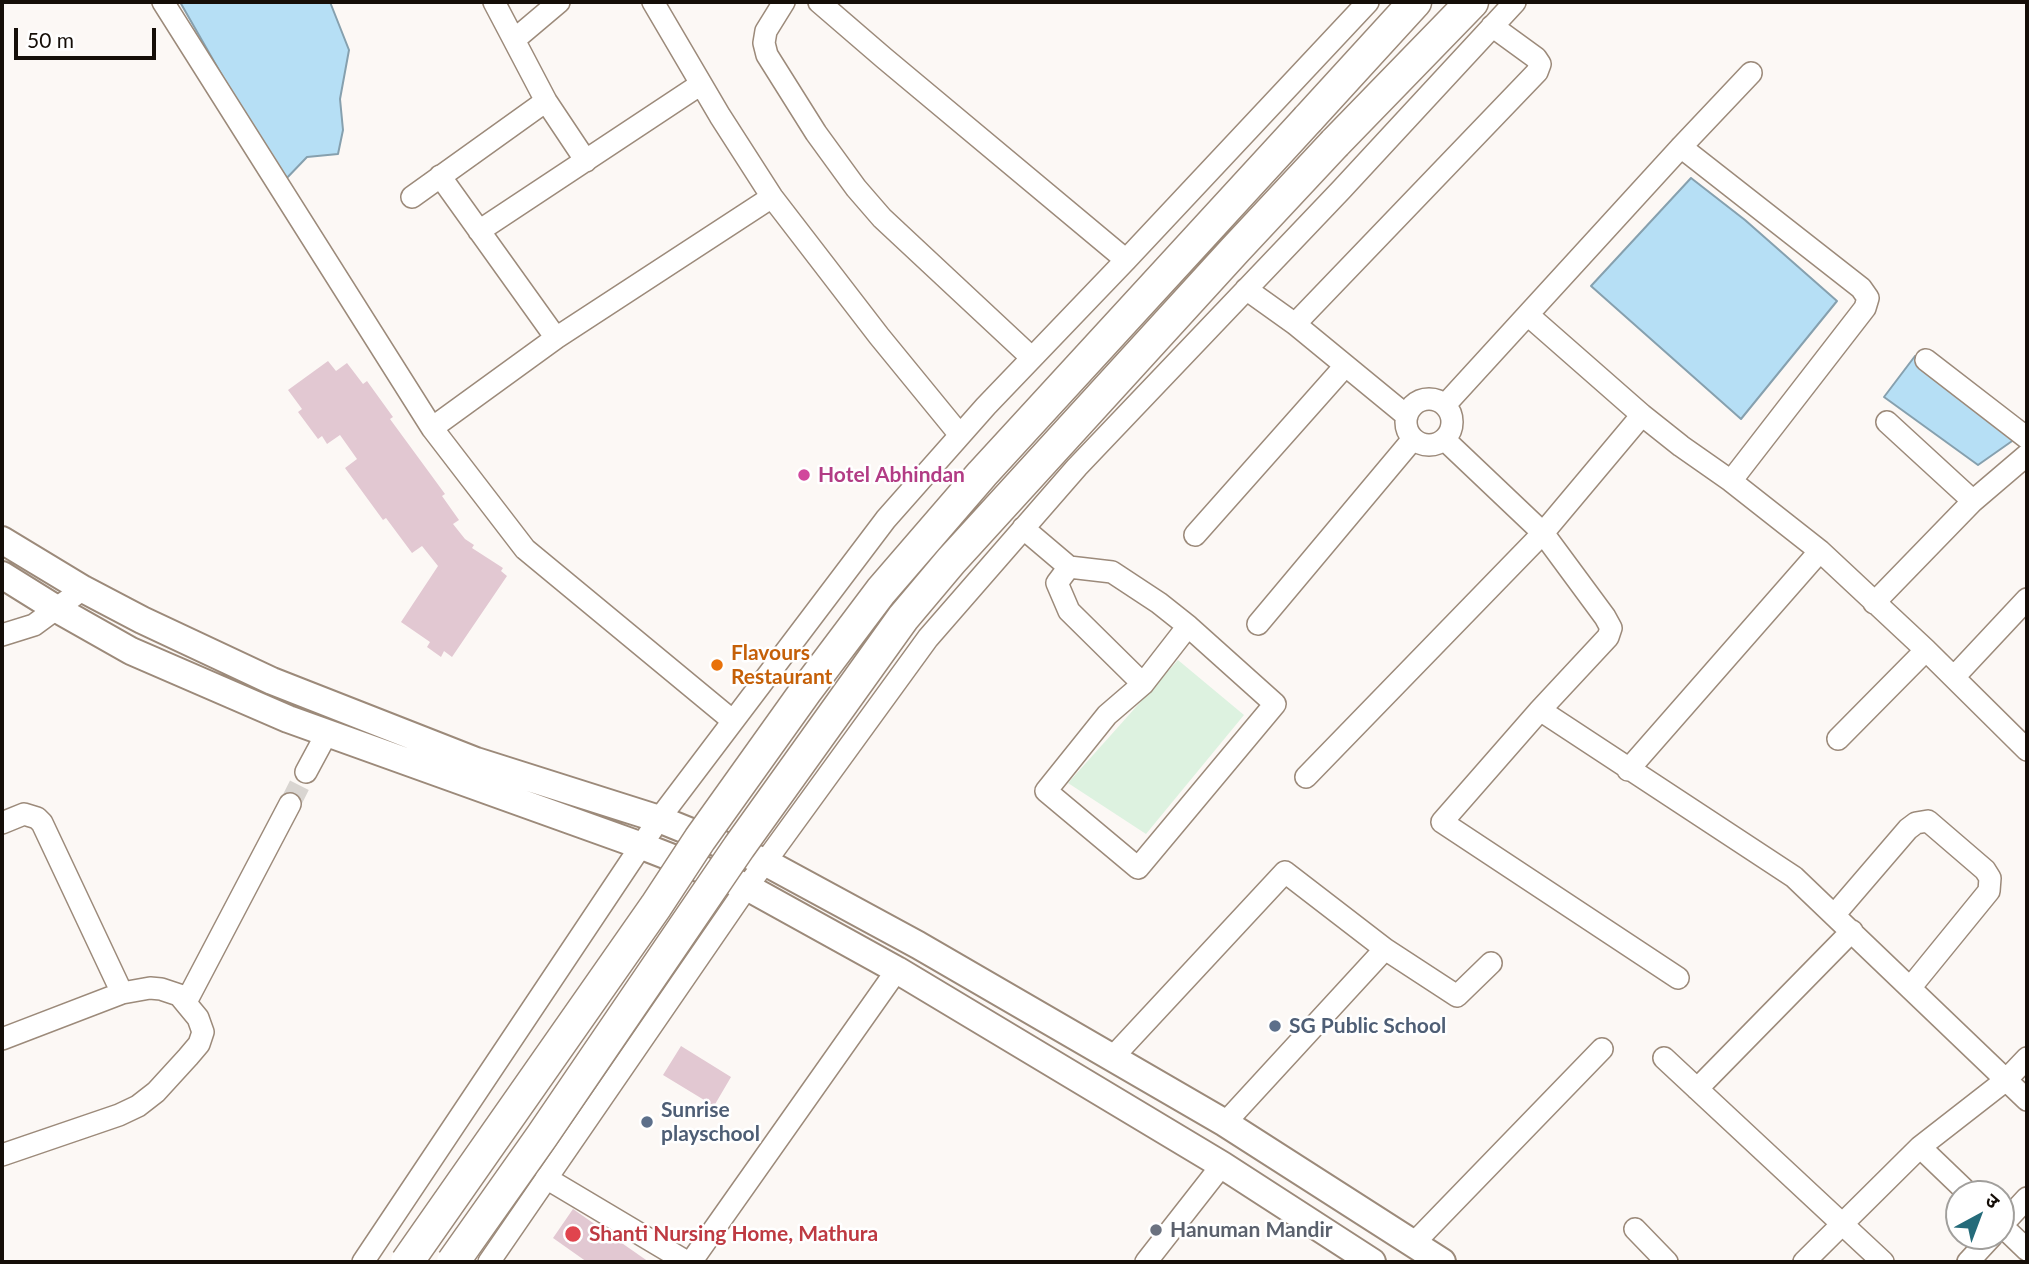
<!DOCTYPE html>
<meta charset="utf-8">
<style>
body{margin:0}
#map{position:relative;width:2029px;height:1264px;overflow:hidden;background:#fcf8f5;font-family:Lato,"Noto Sans Devanagari",sans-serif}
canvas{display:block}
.frame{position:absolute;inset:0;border:4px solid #150e08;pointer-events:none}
.north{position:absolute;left:1945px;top:1180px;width:70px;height:70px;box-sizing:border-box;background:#fff;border:2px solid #a19f9c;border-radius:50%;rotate:41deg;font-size:19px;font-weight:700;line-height:28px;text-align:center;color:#150e08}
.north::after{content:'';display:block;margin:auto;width:24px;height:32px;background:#256b7a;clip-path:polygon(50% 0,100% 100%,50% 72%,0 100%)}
.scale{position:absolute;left:14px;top:28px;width:142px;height:32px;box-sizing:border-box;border:4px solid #150e08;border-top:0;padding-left:9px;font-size:21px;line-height:24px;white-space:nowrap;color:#150e08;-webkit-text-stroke:5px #fff;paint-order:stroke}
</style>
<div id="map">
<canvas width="2029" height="1264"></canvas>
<div class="frame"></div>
<div class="north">उ</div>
<div class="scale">50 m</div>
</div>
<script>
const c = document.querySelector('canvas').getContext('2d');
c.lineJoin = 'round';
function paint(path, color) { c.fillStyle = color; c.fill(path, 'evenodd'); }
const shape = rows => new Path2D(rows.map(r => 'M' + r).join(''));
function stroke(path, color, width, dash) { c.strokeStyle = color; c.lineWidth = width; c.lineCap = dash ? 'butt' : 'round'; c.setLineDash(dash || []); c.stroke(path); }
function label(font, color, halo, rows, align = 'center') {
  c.font = font + ' Lato,sans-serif'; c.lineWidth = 5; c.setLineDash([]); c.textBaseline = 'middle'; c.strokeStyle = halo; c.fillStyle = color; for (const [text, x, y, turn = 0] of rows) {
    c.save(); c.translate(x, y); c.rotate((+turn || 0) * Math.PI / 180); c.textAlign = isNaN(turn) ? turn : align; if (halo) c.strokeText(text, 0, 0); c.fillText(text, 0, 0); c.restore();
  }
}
paint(shape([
 [1178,660,1244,715,1146,834,1068,783]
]), '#ddf2e0');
const water = shape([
 [180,2,330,2,349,50,340,99,343,130,338,154,307,157,283,182,180,2],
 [1691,178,1745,220,1837,301,1741,419,1591,286,1691,178],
 [1915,356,1949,380,2015,439,1978,465,1884,397,1915,356]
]);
paint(water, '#b6dff5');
stroke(water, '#86a0ae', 2);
paint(shape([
 [328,361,336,371,347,363,363,384,367,381,393,417,390,419,445,494,442,496,459,520,453,524,465,539,474,545,472,548,503,568,501,571,507,576,452,657,444,651,441,657,427,647,430,642,401,622,438,566,422,546,412,553,386,518,383,520,345,468,357,459,340,435,327,444,322,436,318,439,298,412,302,409,288,390],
 [681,1046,731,1077,714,1106,663,1075],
 [573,1209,649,1262,587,1262,553,1238]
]), '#e2c8d2');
stroke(shape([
 [290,804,306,772]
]), '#d9d5d1', 21, [21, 10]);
const minor = shape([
 [163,2,432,428],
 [494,2,514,40,559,2],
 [653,2,720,116,772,197,879,336,960,435],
 [784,2,766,31,764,43,767,55,816,133,856,188,882,218,1032,358],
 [819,2,884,58,1126,260],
 [514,40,546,101,586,161],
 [440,176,556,338],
 [412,197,546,101],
 [479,231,701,84],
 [1246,289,1295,324,1407,416],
 [1528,315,1642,415,1681,446,1731,481,1865,308,1868,298,1861,288,1681,147],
 [1295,324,1537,72,1540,64,1536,58,1492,26],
 [1926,360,2027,438],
 '1406 422a23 23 0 1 1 46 0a23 23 0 1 1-46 0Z',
 [1445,405,1681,147,1751,73],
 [1887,422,1973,501],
 [1445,440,1543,533,1605,617,1611,628,1608,637,1540,710,1442,822,1678,978],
 [1731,481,1820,551,1926,650,2027,750],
 [1023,528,1069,567,1112,572,1159,603,1188,626,1275,704,1138,868,1046,791,1107,715,1143,684,1188,626],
 [1195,535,1345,366],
 [1069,567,1057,583,1069,611,1143,684],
 [1874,603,1973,501,2027,455],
 [1258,624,1413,439],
 [2,635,34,625,83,589],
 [1954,677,2027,599],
 [1540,710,1794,877,2027,1100],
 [733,721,525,549,432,428,556,338,772,197],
 [1838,739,1926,650],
 [1628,770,1820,551],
 [306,772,327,733],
 [1306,777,1543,533,1642,415],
 [2,823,24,814,37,818,42,823,122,993],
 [1835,914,1908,829,1916,823,1928,821,1985,870,1990,878,1989,891,1910,988],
 [1385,949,1457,996,1491,963],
 [186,1002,290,804],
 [2,1039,122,993,150,988,161,989,179,995,198,1018,203,1032,199,1044,188,1057,156,1092,138,1106,119,1115,2,1155],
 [1112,1058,1285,872,1385,949,1225,1123],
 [1664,1058,1883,1262],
 [1697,1089,1852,931],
 [1920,1147,1969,1194],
 [546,1178,687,1262],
 [2001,1225,2027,1250],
 [2001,1226,2027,1198],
 [1635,1229,1667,1262],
 [1414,1243,1602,1049],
 [363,1262,659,819,886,519,986,406,1126,260,1368,2],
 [489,1262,747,887,928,638,1077,467,1341,190,1515,2],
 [691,1262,897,970],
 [1146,1262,1222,1165],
 [1804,1262,1920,1147,2006,1080,2027,1058],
 [1968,1262,1992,1236]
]);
const major = shape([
 [2,540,83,589,142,620,272,681,476,761,659,819,765,862,918,945,1225,1123,1442,1262],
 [2,575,55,608,131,651,288,719,642,846,747,887,897,970,1222,1165,1372,1262]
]);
const highway = shape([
 [1308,119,1415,2],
 [1335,143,1472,2]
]);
stroke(minor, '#9c8a7a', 24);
stroke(major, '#9c8a7a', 30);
stroke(highway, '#9c8a7a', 35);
stroke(minor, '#fff', 21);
stroke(major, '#fff', 26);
stroke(highway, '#fff', 32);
const highwayBridge = shape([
 [407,1262,656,906,700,839,805,692,881,591,982,474,1308,119],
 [453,1262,542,1136,739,847,903,618,951,561,1235,250,1335,143]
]);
stroke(highwayBridge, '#9c8a7a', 35, []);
stroke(highwayBridge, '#fff', 32);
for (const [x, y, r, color] of [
 [804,475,7,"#d1479c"],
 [717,665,7,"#e8710a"],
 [1275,1026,7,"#5c6f8a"],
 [647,1122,7,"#5c6f8a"],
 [1156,1230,7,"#6b7280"],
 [573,1234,9,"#e0444e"]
]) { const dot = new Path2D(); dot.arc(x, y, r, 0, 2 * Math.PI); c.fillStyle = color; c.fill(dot); stroke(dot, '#fff', 2.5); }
label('bold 21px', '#b23c85', '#fff', [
 ["Hotel Abhindan",818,475]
], 'left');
label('bold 21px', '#c56008', '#fff', [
 ["Flavours",731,653],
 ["Restaurant",731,677]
], 'left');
label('bold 21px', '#4e5e75', '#fff', [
 ["SG Public School",1289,1026],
 ["Sunrise",661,1110],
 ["playschool",661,1134]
], 'left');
label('bold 21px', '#5b616d', '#fff', [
 ["Hanuman Mandir",1170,1230]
], 'left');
label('bold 21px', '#be3a42', '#fff', [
 ["Shanti Nursing Home, Mathura",589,1234]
], 'left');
</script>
